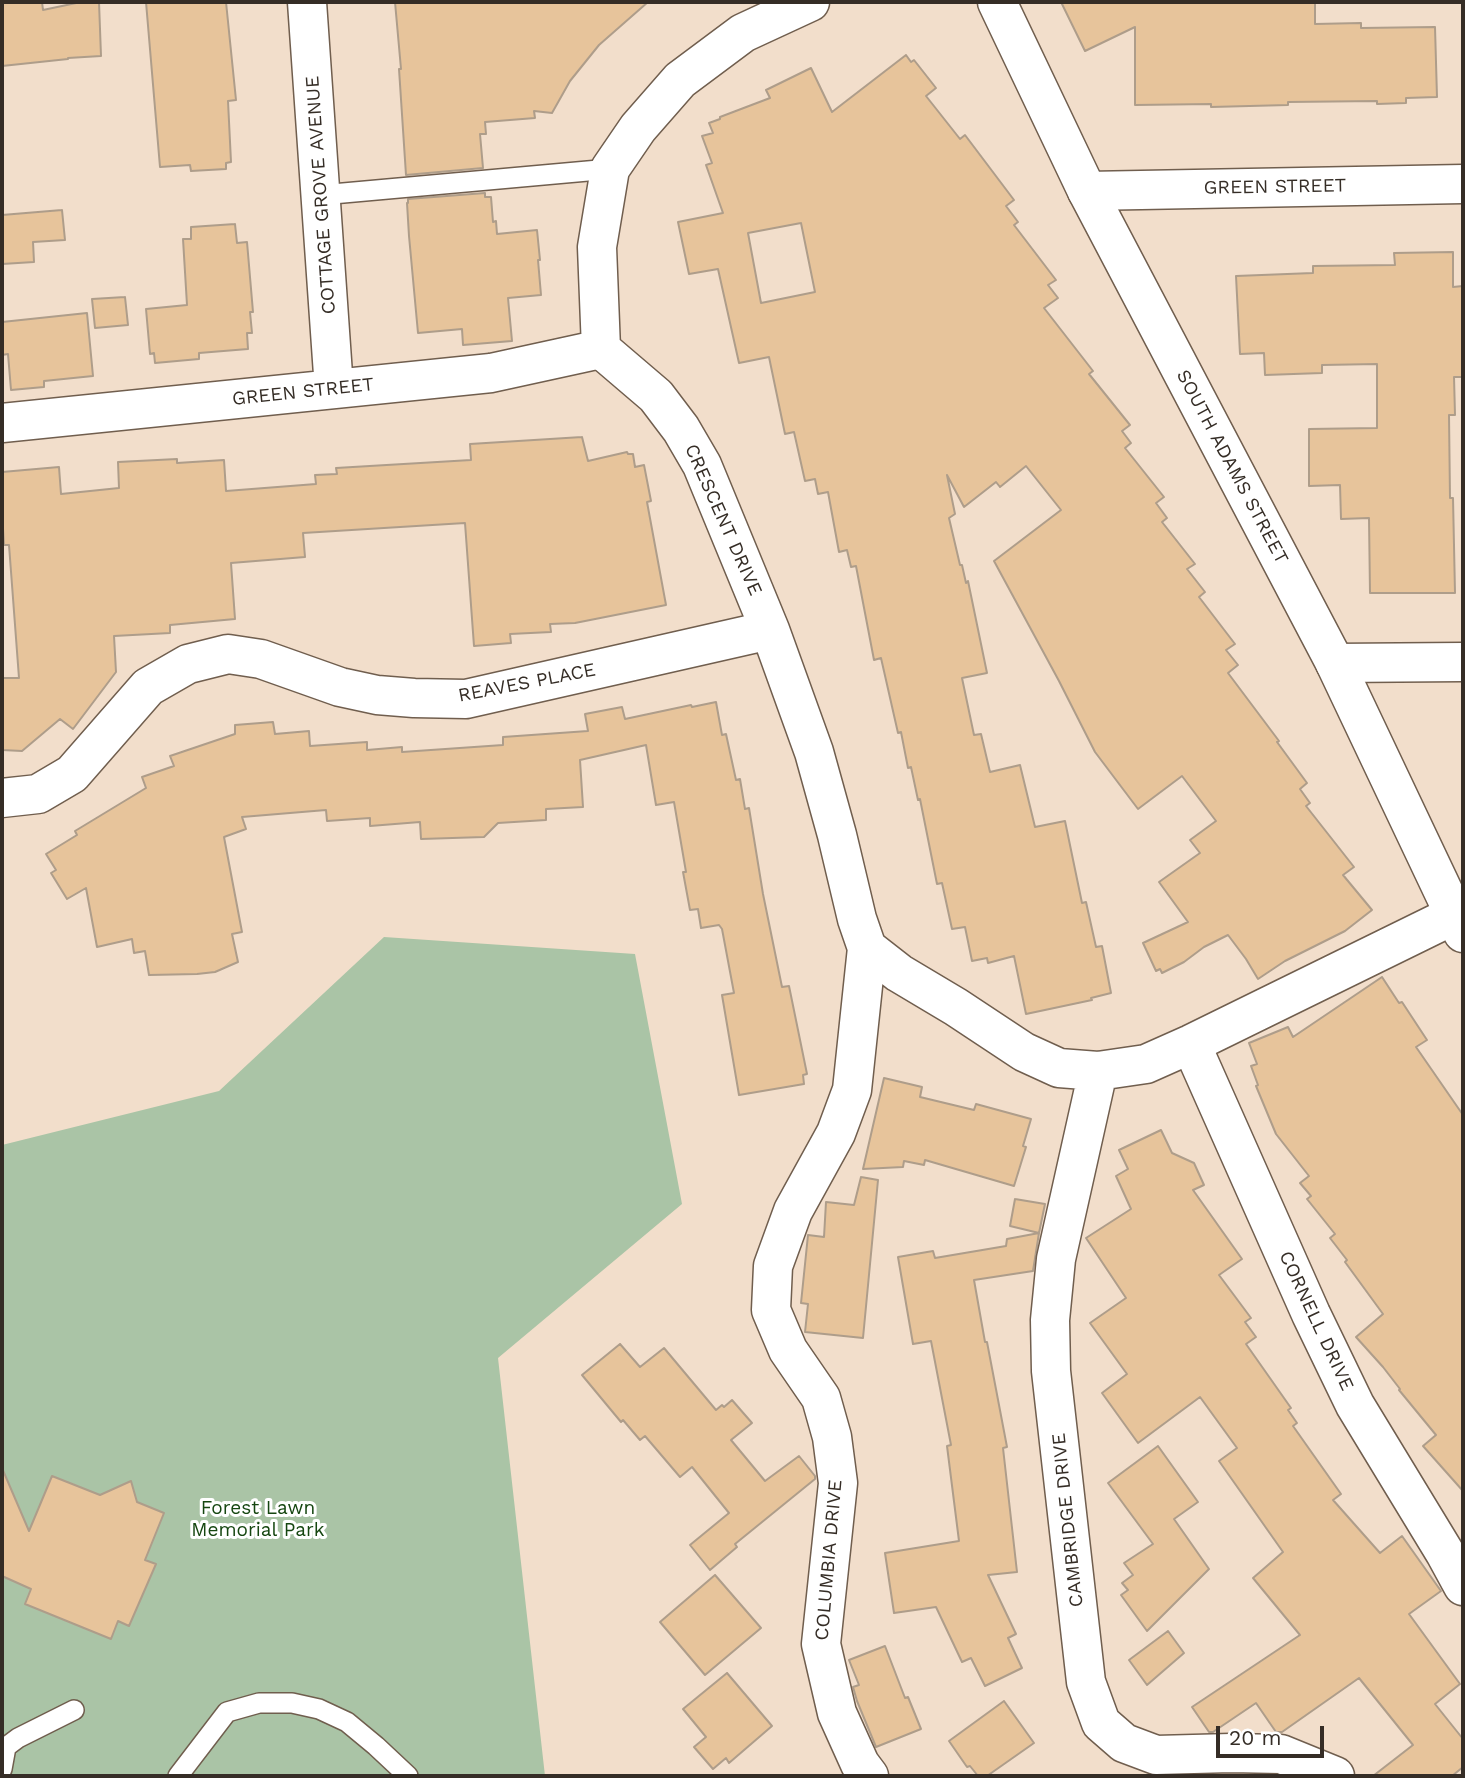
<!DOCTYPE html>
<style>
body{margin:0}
#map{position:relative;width:1465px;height:1778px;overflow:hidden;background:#f2decb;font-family:"Work Sans",sans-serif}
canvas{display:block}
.frame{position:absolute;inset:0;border:4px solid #352d26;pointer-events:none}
.scale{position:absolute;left:1216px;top:1726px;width:108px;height:32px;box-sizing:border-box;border:4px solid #352d26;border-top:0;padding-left:9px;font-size:21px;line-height:24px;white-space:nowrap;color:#352d26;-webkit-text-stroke:5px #fff;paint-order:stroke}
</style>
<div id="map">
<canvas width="1465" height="1778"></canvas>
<div class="frame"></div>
<div class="scale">20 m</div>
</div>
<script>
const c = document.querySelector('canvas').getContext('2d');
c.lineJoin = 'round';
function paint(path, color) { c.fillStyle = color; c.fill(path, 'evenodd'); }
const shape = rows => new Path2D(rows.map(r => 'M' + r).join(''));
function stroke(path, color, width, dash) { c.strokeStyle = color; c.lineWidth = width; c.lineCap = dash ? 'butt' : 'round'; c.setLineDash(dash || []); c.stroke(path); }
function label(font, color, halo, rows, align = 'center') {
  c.font = font + ' "Work Sans",sans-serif'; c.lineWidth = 6; c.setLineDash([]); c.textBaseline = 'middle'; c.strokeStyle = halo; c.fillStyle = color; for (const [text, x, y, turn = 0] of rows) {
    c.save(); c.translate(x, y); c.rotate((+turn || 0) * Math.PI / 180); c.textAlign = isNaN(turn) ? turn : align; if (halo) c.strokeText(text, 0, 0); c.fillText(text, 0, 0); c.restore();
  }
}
paint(shape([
 [384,937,635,954,682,1204,498,1358,545,1776,2,1776,2,1145,219,1091]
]), '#aac4a6');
const building = shape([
 [2,2,42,2,43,10,81,2,99,2,101,56,68,58,68,59,2,66,2,2],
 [146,2,226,2,236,100,228,101,231,162,226,163,226,169,191,171,190,165,160,167,146,2],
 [395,2,648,2,599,45,570,81,552,113,534,111,535,118,485,122,486,134,480,134,483,168,406,175,399,69,401,69,395,2],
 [1061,2,1315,2,1315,24,1361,23,1361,28,1435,27,1437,97,1406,98,1406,103,1377,104,1377,101,1288,102,1288,105,1211,107,1211,104,1135,105,1135,27,1085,51,1061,2],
 [906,55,911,62,914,60,936,88,926,96,960,139,965,135,1014,200,1006,206,1018,222,1014,225,1056,280,1048,285,1058,298,1044,308,1093,371,1089,374,1130,425,1122,431,1131,443,1125,448,1164,497,1156,503,1167,518,1162,522,1195,564,1187,569,1205,592,1199,597,1235,644,1226,650,1238,665,1228,673,1279,741,1277,742,1307,783,1300,789,1310,803,1306,806,1354,867,1343,875,1372,910,1345,931,1285,961,1258,979,1246,959,1228,935,1204,947,1184,962,1162,973,1160,969,1156,971,1143,943,1188,922,1159,882,1200,853,1190,840,1216,821,1182,776,1138,809,1095,752,1059,681,994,561,1061,510,1026,466,1000,487,996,482,964,507,947,475,955,514,949,518,960,565,962,565,966,583,968,581,987,673,962,678,974,735,981,734,990,772,1020,765,1035,827,1065,821,1082,903,1086,902,1096,947,1102,946,1111,993,1091,998,1092,1000,1026,1014,1014,956,988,963,987,958,972,961,965,927,952,929,942,883,937,884,920,799,918,800,911,767,908,768,901,732,898,733,881,658,874,660,856,566,851,567,847,550,839,552,828,492,818,494,815,479,805,481,794,432,785,434,769,357,739,363,718,269,689,274,678,222,723,213,706,165,712,163,702,136,713,133,709,123,720,119,720,117,770,98,766,90,811,68,832,112,906,55],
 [801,223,815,292,761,303,748,233,801,223],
 [485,193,485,197,491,197,493,222,496,221,497,234,537,230,540,260,538,260,541,295,508,298,512,341,463,345,462,329,418,333,409,236,407,203,408,203,408,199,485,193],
 [62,210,65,240,33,242,34,262,2,264,2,215,62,210],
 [235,224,237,243,247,242,253,312,250,312,252,333,247,333,248,349,199,353,199,359,155,363,154,353,150,354,146,309,187,305,183,239,191,239,191,227,235,224],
 [1453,252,1453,287,1463,286,1463,377,1454,377,1455,415,1449,415,1450,498,1453,498,1455,593,1370,593,1369,518,1341,519,1340,485,1309,486,1309,429,1377,428,1377,364,1322,365,1322,373,1265,375,1264,353,1240,354,1236,276,1313,273,1313,266,1395,265,1394,253,1453,252],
 [125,297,128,325,95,328,92,299,125,297],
 [87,313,93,376,44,381,44,387,11,390,8,354,2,355,2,322,87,313],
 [582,437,588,461,627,452,628,454,633,454,635,467,644,465,651,501,647,502,666,605,575,623,550,624,551,632,510,634,511,643,474,646,465,523,303,533,305,557,231,563,235,619,170,625,170,633,114,636,116,672,73,729,60,719,22,751,2,750,2,678,19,678,9,545,4,545,2,512,2,472,59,467,61,494,119,488,118,462,177,459,177,463,224,460,226,491,316,484,315,475,337,474,336,468,471,460,470,444,582,437],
 [716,702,722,735,726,734,736,780,740,779,745,809,749,808,763,894,782,987,789,986,807,1074,803,1075,804,1084,739,1095,722,995,734,993,722,929,719,925,701,928,698,909,690,910,683,872,686,872,674,802,656,805,646,745,580,760,583,807,546,809,546,820,498,823,484,837,421,839,420,822,370,826,370,818,327,821,326,810,242,817,246,829,224,837,242,932,232,934,238,962,215,972,197,974,149,975,145,951,134,953,132,939,97,947,86,888,67,899,51,873,56,870,46,854,77,835,75,831,146,788,142,777,174,766,170,756,235,734,235,725,273,722,275,734,309,731,310,746,367,742,367,750,402,747,402,752,503,745,503,737,588,731,585,714,622,707,625,719,691,705,692,707,716,702],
 [1382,977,1399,1003,1402,1002,1427,1040,1416,1047,1463,1115,1463,1491,1423,1446,1436,1435,1399,1390,1400,1389,1383,1367,1356,1337,1383,1314,1345,1262,1347,1260,1330,1238,1335,1234,1307,1199,1311,1196,1300,1183,1309,1176,1276,1134,1256,1086,1258,1085,1251,1066,1257,1064,1249,1043,1288,1027,1293,1037,1382,977],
 [884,1078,922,1087,920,1097,974,1110,976,1104,1031,1119,1023,1146,1026,1147,1014,1186,925,1160,924,1165,904,1161,903,1167,863,1169,884,1078],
 [1161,1130,1172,1153,1194,1163,1204,1185,1193,1190,1242,1259,1219,1275,1251,1318,1245,1322,1256,1337,1246,1344,1291,1408,1288,1410,1297,1423,1293,1426,1341,1494,1333,1500,1380,1553,1402,1536,1441,1591,1409,1614,1460,1684,1435,1704,1463,1739,1463,1767,1452,1776,1373,1776,1413,1745,1359,1678,1282,1732,1276,1732,1256,1703,1213,1732,1209,1732,1192,1707,1300,1635,1253,1578,1283,1552,1219,1461,1237,1448,1200,1397,1138,1443,1102,1393,1127,1374,1090,1323,1126,1298,1086,1238,1131,1209,1116,1176,1128,1169,1119,1150,1161,1130],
 [861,1177,878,1180,863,1338,805,1332,808,1304,801,1303,808,1235,824,1237,826,1202,854,1205,861,1177],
 [1015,1199,1045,1204,1039,1233,1010,1226,1015,1199],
 [1039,1233,1033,1271,974,1280,985,1342,987,1342,1007,1447,1003,1448,1017,1572,988,1575,1016,1634,1008,1638,1022,1668,985,1686,971,1658,962,1662,936,1607,894,1613,885,1553,959,1541,947,1446,951,1445,931,1341,913,1344,898,1257,933,1251,935,1258,1006,1246,1007,1239,1039,1233],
 [620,1344,640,1367,664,1348,716,1410,722,1405,724,1407,732,1400,752,1423,731,1440,765,1481,799,1456,815,1476,815,1479,735,1544,737,1547,710,1570,690,1545,729,1513,692,1467,680,1477,645,1436,640,1440,623,1420,621,1422,582,1375,620,1344],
 [1158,1446,1198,1502,1174,1519,1209,1569,1147,1631,1121,1595,1128,1590,1122,1583,1133,1575,1124,1563,1153,1544,1108,1483,1158,1446],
 [2,1468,29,1531,52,1476,100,1495,131,1481,137,1502,164,1513,145,1560,156,1564,129,1626,118,1621,111,1639,25,1604,31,1589,2,1576,2,1468],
 [715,1575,761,1628,705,1675,660,1622,715,1575],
 [1168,1631,1184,1653,1147,1685,1129,1660,1168,1631],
 [885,1646,905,1698,908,1697,921,1729,876,1747,857,1701,853,1687,859,1685,849,1660,885,1646],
 [727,1673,772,1726,729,1763,726,1758,713,1769,694,1747,706,1737,683,1709,727,1673],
 [1004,1701,1034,1743,987,1776,978,1776,970,1766,967,1767,949,1741,1004,1701]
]);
paint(building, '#e7c49b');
stroke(building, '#ae9d8a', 2);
const lane = shape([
 [321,195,610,169],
 [2,1769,6,1747,18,1738,74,1710],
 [178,1776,227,1712,259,1703,292,1703,319,1709,347,1722,376,1746,408,1776]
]);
const street = shape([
 [307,2,334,389],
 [810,2,743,33,680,80,638,128,610,169,597,247,601,349,656,396,681,429,702,465,770,630,814,752,837,835,857,919,867,948,852,1090,836,1133,793,1211,773,1266,771,1310,788,1350,821,1398,832,1437,838,1483,821,1644,837,1713,860,1764,869,1776],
 [1087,191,1463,184],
 [2,423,491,373,601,349],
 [1335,663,1463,662],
 [2,798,38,794,72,774,148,687,188,664,228,654,261,659,340,687,377,695,414,698,466,699,770,630],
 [867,948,899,973,956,1007,1024,1052,1059,1068,1098,1071,1146,1064,1191,1044,1454,915],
 [1191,1044,1311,1314,1355,1405,1445,1553,1463,1586],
 [1098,1071,1056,1259,1050,1320,1051,1371,1086,1682,1101,1723,1124,1743,1156,1755,1231,1753,1281,1754,1335,1776]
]);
const secondary = shape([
 [997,2,1087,191,1335,663,1463,933]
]);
stroke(lane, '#705e4e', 22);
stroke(street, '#705e4e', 41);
stroke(secondary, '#705e4e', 41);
stroke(lane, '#fff', 19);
stroke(street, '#fff', 38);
stroke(secondary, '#fff', 38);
label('19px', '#352d26', '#fff', [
 ["GREEN STREET",1275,187,-1],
 ["COTTAGE GROVE AVENUE",321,195,-94],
 ["GREEN STREET",303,392,-6],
 ["SOUTH ADAMS STREET",1232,467,62],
 ["CRESCENT DRIVE",723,520,66],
 ["REAVES PLACE",527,683,-11],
 ["CORNELL DRIVE",1316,1321,65],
 ["CAMBRIDGE DRIVE",1068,1520,-96],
 ["COLUMBIA DRIVE",829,1560,-85]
]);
label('19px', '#154610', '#fff', [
 ["Forest Lawn",258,1508],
 ["Memorial Park",258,1530]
]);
</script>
